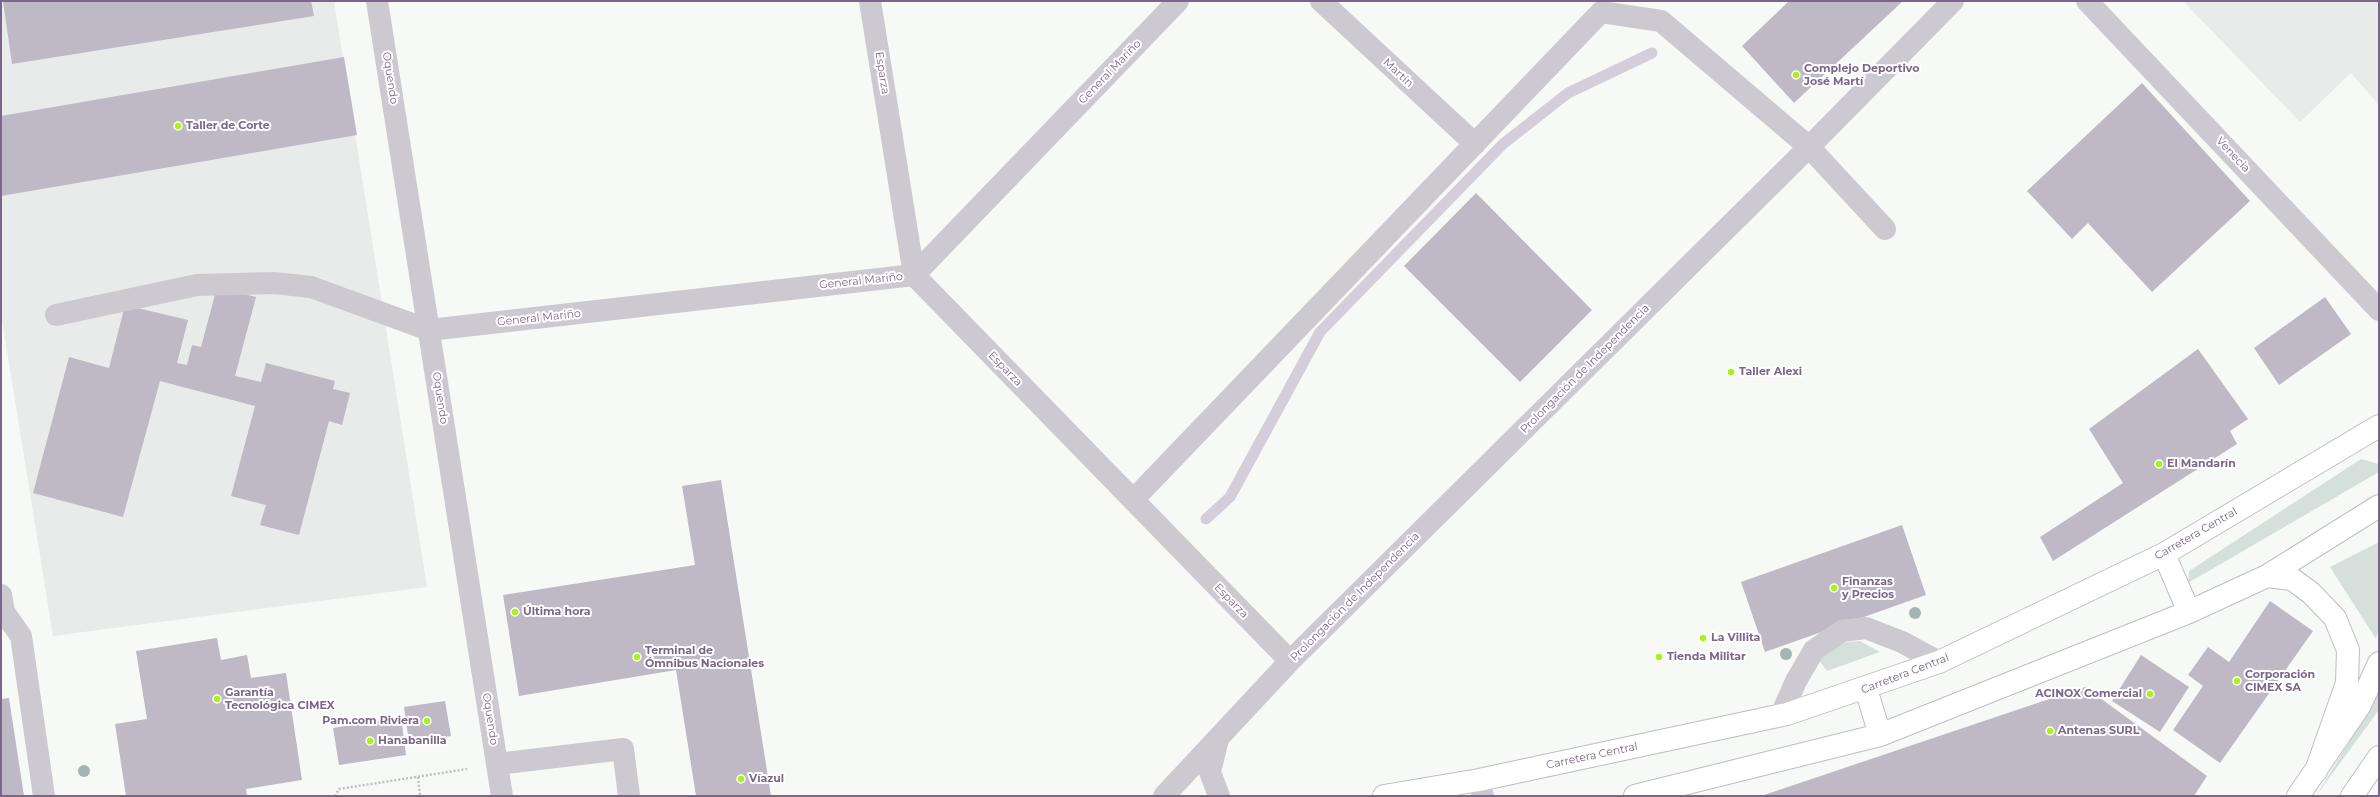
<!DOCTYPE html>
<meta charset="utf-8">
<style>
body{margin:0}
#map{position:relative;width:2380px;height:797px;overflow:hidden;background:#f7f9f7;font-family:Montserrat,sans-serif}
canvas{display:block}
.frame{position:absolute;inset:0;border:2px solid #7a668b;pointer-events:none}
</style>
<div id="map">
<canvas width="2380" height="797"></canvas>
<div class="frame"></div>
</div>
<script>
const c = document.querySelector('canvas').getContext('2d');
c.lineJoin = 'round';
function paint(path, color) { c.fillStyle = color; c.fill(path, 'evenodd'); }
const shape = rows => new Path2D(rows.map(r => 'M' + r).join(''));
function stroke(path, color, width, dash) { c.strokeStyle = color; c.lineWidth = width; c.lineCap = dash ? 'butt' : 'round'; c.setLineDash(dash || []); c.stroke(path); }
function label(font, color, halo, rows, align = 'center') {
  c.font = font + ' Montserrat,sans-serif'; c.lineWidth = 4; c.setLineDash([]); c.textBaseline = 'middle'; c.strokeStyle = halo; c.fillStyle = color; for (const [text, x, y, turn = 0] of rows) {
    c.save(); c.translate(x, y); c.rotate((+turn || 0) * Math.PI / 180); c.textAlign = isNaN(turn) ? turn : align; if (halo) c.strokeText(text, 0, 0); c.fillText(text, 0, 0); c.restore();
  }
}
paint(shape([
 [1,1,334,1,427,587,53,636,1,314],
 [2183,1,2379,1,2379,105,2351,73,2300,122]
]), '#e9eaea');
paint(shape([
 [2361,459,2379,464,2379,472,2188,583,2189,571],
 [2379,542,2379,630,2376,639,2330,567],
 [1860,641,1880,652,1827,671,1818,659,1836,643],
 [2379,693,2379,710,2316,796,2376,698]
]), '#d5e0dc');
stroke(shape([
 [1206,519,1230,497,1320,332,1503,144,1568,93,1652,53]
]), '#d3ceda', 11);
paint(shape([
 [3,1,311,1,314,16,12,64],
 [1789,1,1903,1,1794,103,1742,46],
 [344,57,357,135,1,196,1,116],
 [2142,83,2250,201,2152,292,2088,223,2072,239,2027,191],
 [1476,193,1592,310,1520,382,1404,266],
 [217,287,256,297,235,376,261,382,266,363,335,381,333,389,350,393,342,425,329,421,299,535,260,525,266,505,231,496,255,406,160,381,123,517,33,493,69,357,109,368,125,305,188,320,177,363,187,365,192,345,201,347],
 [2325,297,2351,334,2279,385,2254,348],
 [2198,349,2248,419,2230,431,2237,444,2053,561,2040,537,2123,483,2089,429],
 [721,480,771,796,696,796,676,670,519,696,503,595,695,565,682,486],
 [1902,525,1926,595,1765,652,1741,582],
 [2270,601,2313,631,2220,763,2173,730,2203,686,2188,675,2208,647,2229,662],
 [217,638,221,660,247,655,251,678,286,673,302,780,246,789,247,796,126,796,115,724,147,719,136,651],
 [2141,655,2189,687,2160,732,2112,701],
 [2085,687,2207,776,2194,796,1761,796],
 [9,698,24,796,1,796,1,699],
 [445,701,451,736,409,742,404,707],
 [401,717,406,755,339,765,333,728]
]), '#bfb8c5');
const major = shape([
 [2164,554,2189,612],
 [2267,576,2292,579,2311,593,2335,618,2348,650,2347,683,2316,771],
 [1866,689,1880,735],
 [1384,796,1479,780,1787,714,1939,662,2164,554,2379,426],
 [1635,796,1880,735,2189,612,2267,576,2379,506],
 [2298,796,2360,705,2379,663],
 [2352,796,2379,757]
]);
stroke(major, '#c0bcc4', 24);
stroke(shape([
 [418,777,420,796],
 [335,796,339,789,467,769]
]), '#c3c0c5', 2.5, [2, 2]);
stroke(shape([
 [377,1,502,796],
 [870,1,914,275,1290,661],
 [1321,1,1475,144],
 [2087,1,2379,310],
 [56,315,197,285,274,283,311,287,429,330,914,275,1178,1],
 [1133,500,1601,12,1661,21,1809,147,1885,229],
 [1,595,4,612,21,636,44,796],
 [1781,715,1796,681,1814,650,1842,631,1866,628,1902,642,1939,662],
 [1218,739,1210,772,1219,796],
 [497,764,623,749,629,796],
 [1479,780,1483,796],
 [1164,796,1290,661,1809,147,1953,1]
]), '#cdc9d1', 22);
stroke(major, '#fff', 22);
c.fillStyle = '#a4b4b2';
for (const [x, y] of [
 [1915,613],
 [1786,654],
 [84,771]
]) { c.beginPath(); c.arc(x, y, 6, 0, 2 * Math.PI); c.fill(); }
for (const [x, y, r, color] of [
 [1796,75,4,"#a9f31d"],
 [178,126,4,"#a9f31d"],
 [1731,372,4,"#a9f31d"],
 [2159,464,4,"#a9f31d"],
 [1834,588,4,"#a9f31d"],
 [515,612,4,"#a9f31d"],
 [1703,638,4,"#a9f31d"],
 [637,657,4,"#a9f31d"],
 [1659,657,4,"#a9f31d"],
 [2237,681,4,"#a9f31d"],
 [2150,694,4,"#a9f31d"],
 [217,699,4,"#a9f31d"],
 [427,721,4,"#a9f31d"],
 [2050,731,4,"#a9f31d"],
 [370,741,4,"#a9f31d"],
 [741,779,4,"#a9f31d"]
]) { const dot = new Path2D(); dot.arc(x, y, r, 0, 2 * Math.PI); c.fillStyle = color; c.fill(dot); stroke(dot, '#fff', 1.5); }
label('bold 11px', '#7a668b', '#fff', [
 ["Complejo Deportivo",1804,69],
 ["José Martí",1804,82],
 ["Taller de Corte",186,126],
 ["Taller Alexi",1739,372],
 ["El Mandarín",2167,464],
 ["Finanzas",1842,582],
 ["y Precios",1842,595],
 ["Última hora",523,612],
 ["La Villita",1711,638],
 ["Terminal de",645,651],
 ["Ómnibus Nacionales",645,664],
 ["Tienda Militar",1667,657],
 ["Corporación",2245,675],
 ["CIMEX SA",2245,688],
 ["Garantía",225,693],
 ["Tecnológica CIMEX",225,706],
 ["ACINOX Comercial",2142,694,"right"],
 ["Pam.com Riviera",419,721,"right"],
 ["Antenas SURL",2058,731],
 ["Hanabanilla",378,741],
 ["Víazul",749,779]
], 'left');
label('11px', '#7a668b', '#fff', [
 ["General Mariño",1110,72,-46],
 ["Esparza",882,73,81],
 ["Martín",1398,73,43],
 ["Oquendo",390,78,81],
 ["Venecia",2233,155,47],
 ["General Mariño",861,281,-6],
 ["General Mariño",539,318,-6],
 ["Esparza",1005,369,46],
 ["Prolongación de Independencia",1585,369,-45],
 ["Oquendo",440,398,81],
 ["Carretera Central",2196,534,-30],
 ["Prolongación de Independencia",1355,597,-45],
 ["Esparza",1231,601,46],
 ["Carretera Central",1905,674,-21],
 ["Oquendo",490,719,81],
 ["Carretera Central",1592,756,-12]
]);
</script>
